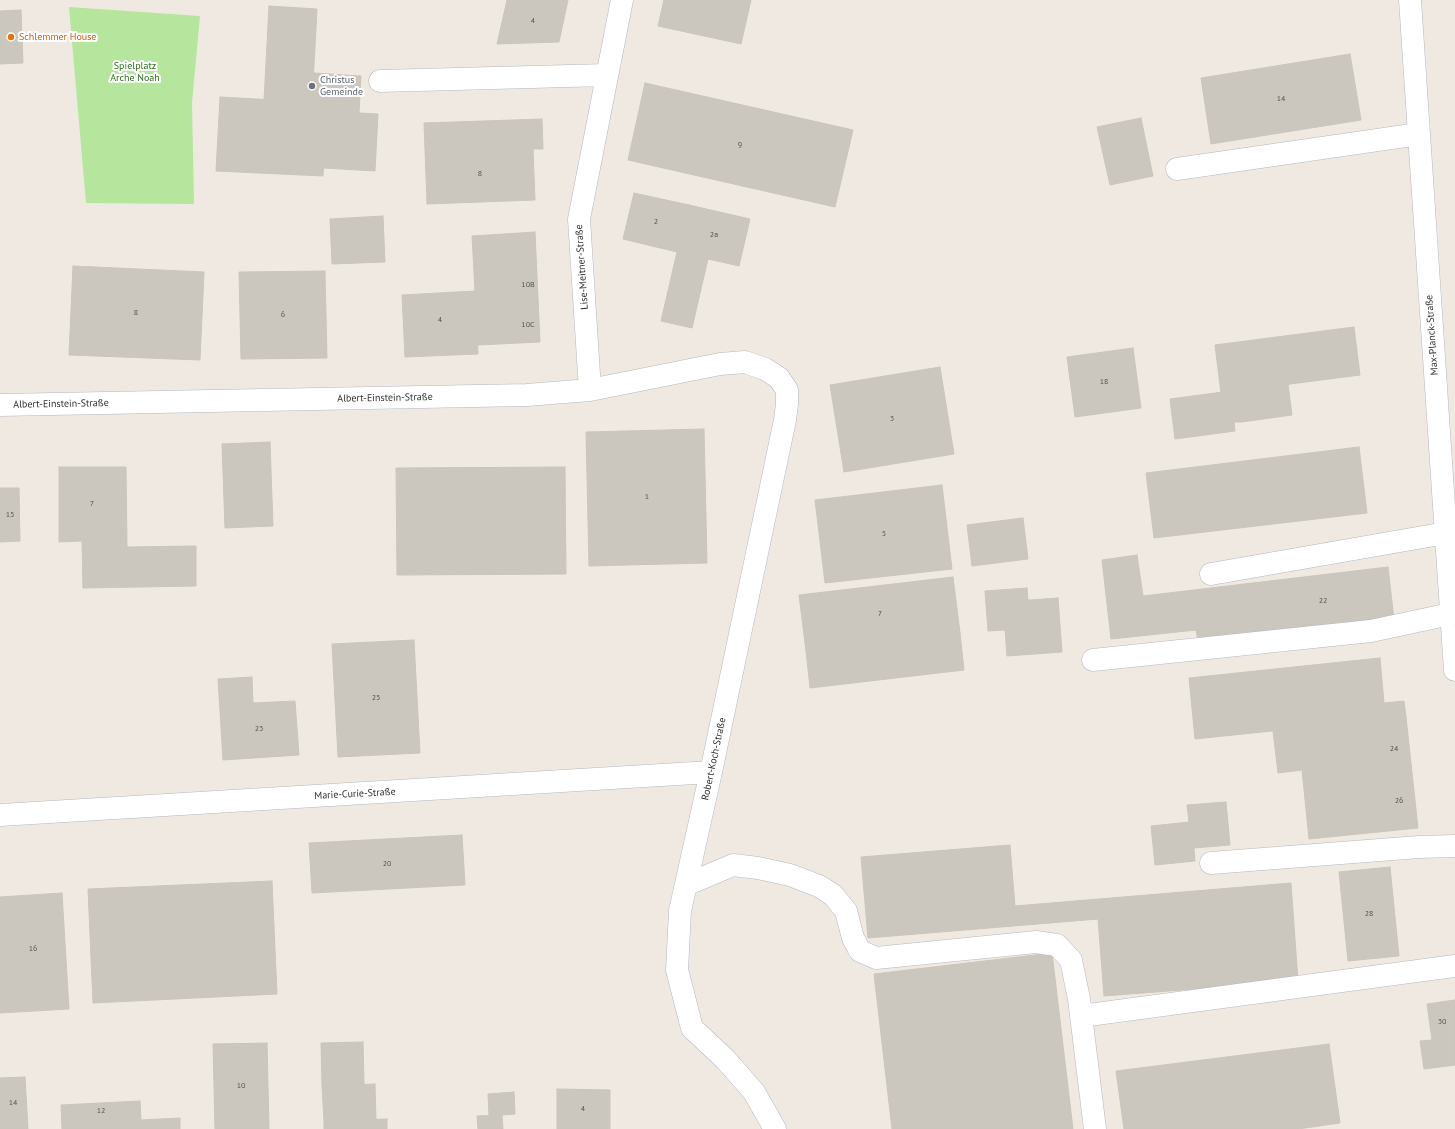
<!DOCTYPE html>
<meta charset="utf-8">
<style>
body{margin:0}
canvas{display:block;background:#efe9e1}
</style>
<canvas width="1455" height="1129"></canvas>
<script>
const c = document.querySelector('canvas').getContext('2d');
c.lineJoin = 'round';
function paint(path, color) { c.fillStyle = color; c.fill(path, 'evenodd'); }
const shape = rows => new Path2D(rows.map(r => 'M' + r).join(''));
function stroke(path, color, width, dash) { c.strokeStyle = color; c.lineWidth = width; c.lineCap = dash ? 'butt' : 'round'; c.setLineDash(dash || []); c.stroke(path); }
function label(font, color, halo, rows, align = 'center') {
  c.font = font + ' "PT Sans",sans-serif'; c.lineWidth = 4; c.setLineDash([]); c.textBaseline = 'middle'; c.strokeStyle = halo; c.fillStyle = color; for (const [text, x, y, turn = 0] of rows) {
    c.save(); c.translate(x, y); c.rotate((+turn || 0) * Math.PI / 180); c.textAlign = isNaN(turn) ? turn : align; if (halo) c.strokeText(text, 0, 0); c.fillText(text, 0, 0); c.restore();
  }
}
paint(shape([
 [69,7,200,16,192,103,194,204,86,203]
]), '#b6e59e');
const building = shape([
 [507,0,568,0,559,42,497,44,507,0],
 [664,0,751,0,741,44,658,26,664,0],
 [269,6,317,9,312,102,264,100,269,6],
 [21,10,23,63,0,64,0,11,21,10],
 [1350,54,1361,120,1211,144,1201,78,1350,54],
 [314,73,361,76,359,113,378,114,375,171,324,168,327,103,312,102,314,73],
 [645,83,853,130,835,207,628,160,645,83],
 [220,97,327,103,323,176,216,171,220,97],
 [1141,118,1153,176,1110,185,1097,127,1141,118],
 [542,119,543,149,533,149,535,200,427,204,424,123,542,119],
 [634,193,689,205,677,252,623,239,634,193],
 [689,205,750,219,739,266,677,252,689,205],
 [383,216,385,262,332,264,330,219,383,216],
 [535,232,540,342,478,345,472,236,535,232],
 [677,252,708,259,692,328,661,321,677,252],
 [73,266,204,272,200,360,69,355,73,266],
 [325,271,327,358,241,359,239,272,325,271],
 [475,291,478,354,405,357,402,295,475,291],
 [1354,327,1360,375,1221,393,1215,345,1354,327],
 [1133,348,1141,408,1075,417,1067,357,1133,348],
 [940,367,954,454,844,472,830,385,940,367],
 [1288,384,1292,415,1242,422,1238,390,1288,384],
 [1238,390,1242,422,1234,422,1235,431,1175,439,1170,399,1238,390],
 [704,429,707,563,589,566,586,432,704,429],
 [270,442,273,526,225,528,222,444,270,442],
 [1359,447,1367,513,1154,538,1146,473,1359,447],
 [59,467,126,467,127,547,196,546,196,586,83,588,82,541,59,542,59,467],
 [565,467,566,574,397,575,396,468,565,467],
 [942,485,952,569,825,583,815,500,942,485],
 [0,488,19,488,20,541,0,542,0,488],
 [1023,518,1028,559,972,566,967,525,1023,518],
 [1137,555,1143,596,1253,583,1259,634,1198,641,1196,630,1111,639,1102,560,1137,555],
 [1388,567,1394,619,1259,634,1253,583,1388,567],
 [953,577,960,633,806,651,799,595,953,577],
 [1027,588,1028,600,1003,602,1005,630,988,631,985,591,1027,588],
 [1058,598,1062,652,1007,656,1003,602,1058,598],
 [960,633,964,670,810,688,806,651,960,633],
 [414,640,420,753,338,757,332,644,414,640],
 [1380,658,1384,703,1404,701,1406,717,1195,739,1189,678,1380,658],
 [252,677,253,703,295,701,299,755,223,760,218,679,252,677],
 [1406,717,1418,828,1309,839,1302,770,1278,773,1273,731,1406,717],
 [1226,802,1230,845,1194,848,1195,861,1155,865,1151,826,1189,822,1187,805,1226,802],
 [462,835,465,885,312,893,309,843,462,835],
 [1010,845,1015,906,1291,883,1298,981,1104,996,1098,919,868,938,861,857,1010,845],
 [1390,867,1399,956,1348,961,1339,872,1390,867],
 [272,881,277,994,93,1003,88,889,272,881],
 [62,893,69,1009,0,1013,0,897,62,893],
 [1052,953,1073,1129,892,1129,874,974,1052,953],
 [1455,1000,1455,1065,1424,1069,1420,1041,1432,1040,1427,1004,1455,1000],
 [363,1042,364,1084,322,1086,321,1043,363,1042],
 [267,1043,269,1129,215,1129,213,1044,267,1043],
 [1329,1044,1340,1123,1298,1129,1124,1129,1116,1071,1329,1044],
 [25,1077,28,1129,0,1129,0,1078,25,1077],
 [375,1084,376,1120,324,1121,322,1086,375,1084],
 [557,1089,610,1090,610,1129,557,1129,557,1089],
 [514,1092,515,1114,489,1116,488,1094,514,1092],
 [140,1101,141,1120,180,1118,180,1129,62,1129,61,1105,140,1101],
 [502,1115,503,1129,478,1129,477,1116,502,1115],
 [387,1119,387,1129,324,1129,324,1121,387,1119]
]);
paint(building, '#cbc7bf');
stroke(building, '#cbc5ba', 1);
const minor = shape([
 [1410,0,1455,670],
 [380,81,607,75],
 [1177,169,1419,134],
 [590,390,579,219,622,0],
 [0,405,527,395,590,390,720,364,745,362,765,369,779,378,787,390,787,404,785,420,711,772,680,911,677,970,692,1028,725,1059,754,1092,775,1129],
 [1211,574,1446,533],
 [1093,660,1371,631,1455,613],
 [0,815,711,772],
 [1211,863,1419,847,1455,846],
 [686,885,733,865,758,868,790,875,819,886,833,895,846,911,853,938,860,951,876,958,1036,942,1057,945,1071,960,1079,999,1095,1129],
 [1081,1016,1455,966]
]);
stroke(minor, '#b4b7c1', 23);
stroke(minor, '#fff', 22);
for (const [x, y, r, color] of [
 [11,37,4,"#e8710a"],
 [312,86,4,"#6b7280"]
]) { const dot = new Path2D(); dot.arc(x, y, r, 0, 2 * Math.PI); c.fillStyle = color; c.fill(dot); stroke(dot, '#fff', 1.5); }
label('8px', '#555452', null, [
 ["4",533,21],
 ["14",1281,99],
 ["9",740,145],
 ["8",480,174],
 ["2",656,222],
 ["2a",714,235],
 ["10B",528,285],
 ["8",136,313],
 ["6",283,315],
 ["4",440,320],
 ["10C",528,325],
 ["18",1104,382],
 ["3",892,419],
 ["1",647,497],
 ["7",92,504],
 ["15",10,515],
 ["5",884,534],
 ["22",1323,601],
 ["7",880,614],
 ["25",376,698],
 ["23",259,729],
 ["24",1394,749],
 ["26",1399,801],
 ["20",387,864],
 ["28",1369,914],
 ["16",33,949],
 ["30",1442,1022],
 ["10",241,1086],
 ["14",13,1103],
 ["4",583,1109],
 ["12",101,1111]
]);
label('10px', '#c56008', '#fff', [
 ["Schlemmer House",19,37]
], 'left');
label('10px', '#2c6e1b', '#fff', [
 ["Spielplatz",135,66],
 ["Arche Noah",135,78]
]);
label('10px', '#5b616d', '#fff', [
 ["Christus",320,80],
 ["Gemeinde",320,92]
], 'left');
label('10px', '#2e2e2e', '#fff', [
 ["Lise-Meitner-Straße",582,267,-94],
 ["Max-Planck-Straße",1432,335,-94],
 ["Albert-Einstein-Straße",385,398,-1],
 ["Albert-Einstein-Straße",61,404,-1],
 ["Robert-Koch-Straße",714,759,-78],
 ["Marie-Curie-Straße",355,794,-3]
]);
</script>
